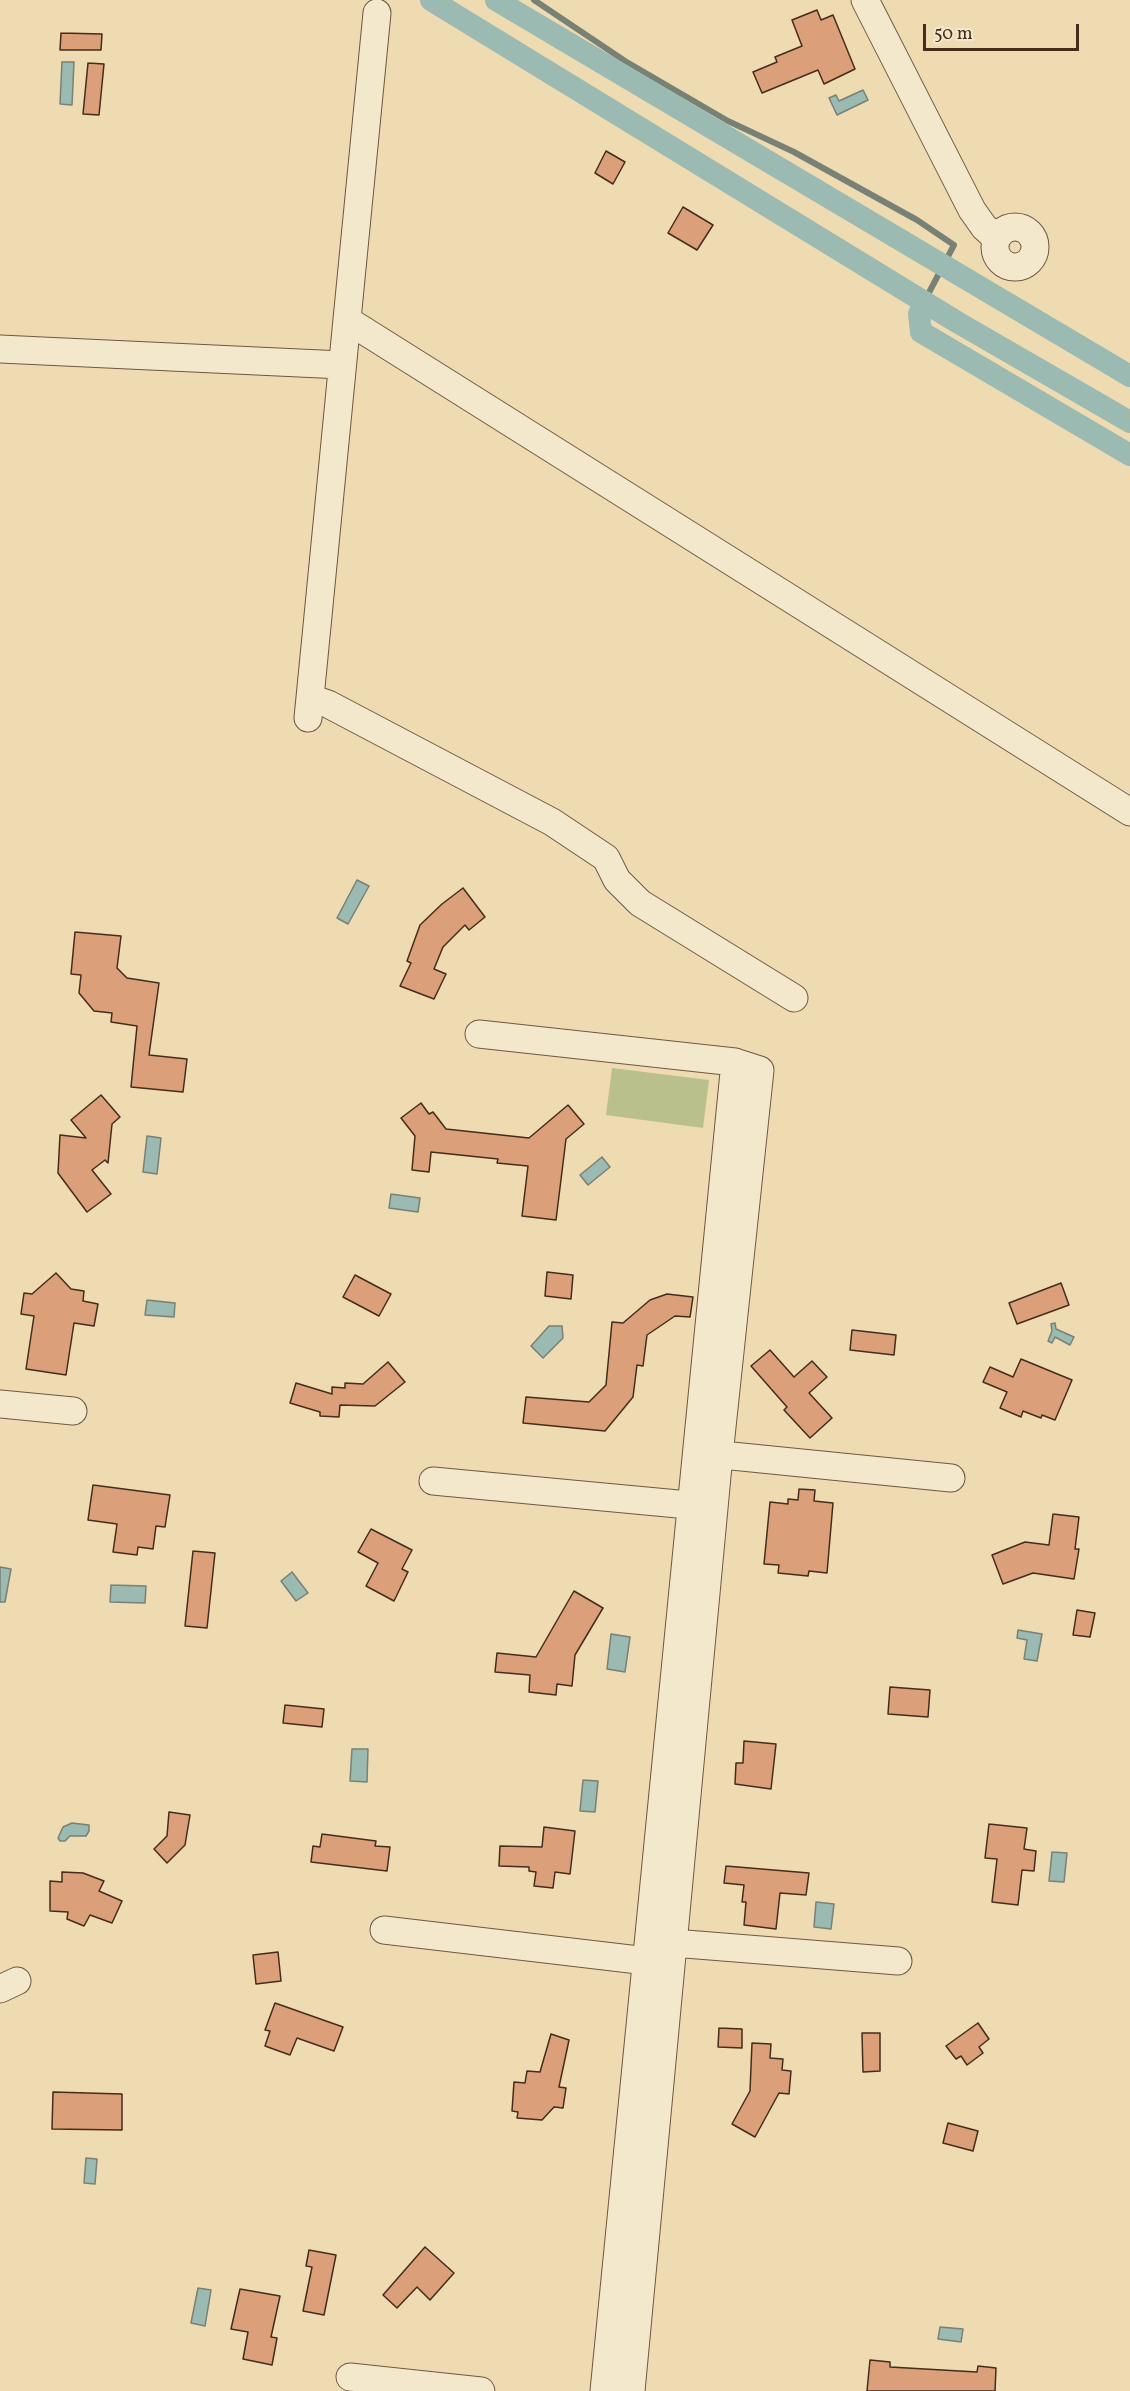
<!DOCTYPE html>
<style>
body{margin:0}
#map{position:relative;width:1130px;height:2391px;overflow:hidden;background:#eedbb1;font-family:Vollkorn,serif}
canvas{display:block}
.scale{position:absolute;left:923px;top:24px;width:156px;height:27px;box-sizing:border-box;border:3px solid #452c1c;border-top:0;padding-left:8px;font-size:18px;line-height:21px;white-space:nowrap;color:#452c1c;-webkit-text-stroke:4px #f4e8cc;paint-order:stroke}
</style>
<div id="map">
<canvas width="1130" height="2391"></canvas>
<div class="scale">50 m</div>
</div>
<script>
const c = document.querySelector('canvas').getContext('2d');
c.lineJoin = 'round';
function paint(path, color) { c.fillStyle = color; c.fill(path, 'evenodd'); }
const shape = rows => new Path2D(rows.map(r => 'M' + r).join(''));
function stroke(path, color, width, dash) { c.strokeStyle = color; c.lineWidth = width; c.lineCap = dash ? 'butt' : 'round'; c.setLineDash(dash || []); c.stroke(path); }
paint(shape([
 [612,1068,709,1080,703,1128,606,1115]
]), '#b9c08b');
const water = shape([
 [62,62,74,62,72,105,60,104,62,62],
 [863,90,868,100,837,115,829,98,836,95,839,101,863,90],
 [357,880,369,886,348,924,337,918,357,880],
 [147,1136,161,1138,157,1174,143,1172,147,1136],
 [602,1157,610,1167,588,1185,580,1175,602,1157],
 [391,1194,420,1198,418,1212,389,1208,391,1194],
 [147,1300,175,1303,174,1317,145,1315,147,1300],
 [1055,1323,1056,1329,1074,1337,1070,1345,1055,1337,1052,1343,1048,1341,1052,1331,1051,1324,1055,1323],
 [549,1326,562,1326,563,1338,543,1358,531,1346,549,1326],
 [0,1567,11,1569,5,1602,0,1602,0,1567],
 [292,1572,308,1593,296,1601,281,1581,292,1572],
 [111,1585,146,1586,145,1603,110,1602,111,1585],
 [1018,1630,1042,1634,1037,1661,1024,1659,1027,1640,1017,1638,1018,1630],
 [611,1634,630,1637,625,1672,607,1669,611,1634],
 [352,1749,368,1749,367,1782,350,1781,352,1749],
 [583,1780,598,1781,595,1812,580,1811,583,1780],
 [72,1823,89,1825,89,1831,86,1836,70,1836,65,1841,60,1841,58,1838,63,1827,72,1823],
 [1052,1852,1067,1853,1064,1882,1049,1881,1052,1852],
 [816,1902,834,1904,831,1929,814,1927,816,1902],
 [86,2158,97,2159,95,2184,84,2183,86,2158],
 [198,2288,211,2290,205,2326,191,2323,198,2288],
 [940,2327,963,2329,961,2342,938,2339,940,2327]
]);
paint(water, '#9abab2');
stroke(water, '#788176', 1.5);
stroke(shape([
 [534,0,625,61,728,121,794,152,917,220,954,245,924,302]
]), '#788176', 6);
stroke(shape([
 [431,0,957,322,1130,422],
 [496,0,1130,376],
 [924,302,919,314,921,332,1130,455]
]), '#9abab2', 22);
const building = shape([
 [817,10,821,20,833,15,855,69,824,84,818,70,762,93,753,72,777,62,775,57,802,46,792,20,817,10],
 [61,33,102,34,101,50,60,50,61,33],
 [88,63,104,64,99,115,83,114,88,63],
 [606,151,625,162,613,184,595,173,606,151],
 [683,207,713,225,697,250,668,233,683,207],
 [463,888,485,917,469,930,465,925,443,947,434,969,446,974,434,999,400,986,411,963,407,961,420,925,442,904,463,888],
 [75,932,121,936,117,968,127,978,159,983,149,1055,187,1059,183,1092,131,1087,137,1026,111,1022,112,1013,94,1011,79,993,81,975,71,974,75,932],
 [101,1095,120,1117,112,1124,108,1163,105,1160,92,1170,111,1194,87,1212,58,1173,60,1135,86,1138,71,1120,101,1095],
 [421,1103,429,1114,433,1112,446,1129,529,1138,568,1105,584,1124,566,1139,556,1220,522,1216,528,1166,497,1163,498,1159,431,1152,429,1172,412,1170,415,1136,401,1118,421,1103],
 [547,1272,573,1275,571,1299,545,1296,547,1272],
 [56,1273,71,1289,84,1291,83,1301,98,1304,94,1326,74,1323,66,1375,26,1369,34,1316,21,1314,24,1293,32,1294,56,1273],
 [355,1275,391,1294,379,1316,343,1297,355,1275],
 [1061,1283,1069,1305,1017,1324,1009,1303,1061,1283],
 [667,1294,693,1297,690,1317,675,1316,647,1335,643,1366,637,1365,633,1397,605,1431,523,1423,526,1397,589,1402,606,1385,612,1322,623,1323,650,1300,667,1294],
 [852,1330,896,1335,894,1355,850,1350,852,1330],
 [770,1350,794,1377,812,1361,827,1377,809,1393,832,1418,810,1438,784,1410,787,1407,751,1366,770,1350],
 [1021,1359,1072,1380,1055,1420,1042,1415,1041,1418,1023,1411,1021,1417,1000,1408,1007,1392,983,1382,990,1367,1013,1377,1021,1359],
 [388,1362,405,1382,375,1406,340,1405,339,1417,320,1416,320,1412,290,1403,296,1383,332,1394,332,1387,345,1388,345,1383,363,1384,388,1362],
 [93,1485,170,1495,165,1527,156,1526,153,1549,138,1547,137,1555,113,1552,117,1524,88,1520,93,1485],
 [799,1489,815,1490,814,1501,833,1503,827,1573,809,1571,808,1576,778,1573,779,1565,764,1564,770,1502,788,1504,788,1499,798,1500,799,1489],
 [1053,1514,1079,1517,1075,1549,1079,1549,1074,1579,1033,1573,1003,1584,992,1555,1025,1542,1049,1545,1053,1514],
 [371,1529,412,1550,402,1569,408,1572,394,1601,366,1586,378,1563,358,1552,371,1529],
 [193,1551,215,1553,207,1628,185,1626,193,1551],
 [574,1591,603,1608,575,1655,572,1686,557,1684,556,1695,529,1692,530,1675,495,1672,497,1653,536,1657,574,1591],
 [1077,1610,1095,1613,1090,1637,1073,1635,1077,1610],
 [890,1687,930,1690,928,1717,888,1714,890,1687],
 [285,1705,324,1709,322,1727,283,1723,285,1705],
 [744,1741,776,1744,771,1789,735,1784,736,1763,743,1763,744,1741],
 [169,1812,190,1815,185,1845,167,1863,154,1849,167,1836,169,1812],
 [989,1824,1027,1828,1024,1849,1036,1851,1034,1871,1022,1870,1018,1905,992,1902,997,1859,985,1858,989,1824],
 [544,1827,575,1831,570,1874,555,1872,553,1888,534,1886,536,1872,529,1871,529,1867,499,1866,500,1846,542,1847,544,1827],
 [322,1834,376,1841,375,1846,390,1847,387,1871,311,1862,313,1846,320,1847,322,1834],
 [726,1866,809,1873,806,1895,780,1893,776,1929,744,1925,746,1902,742,1902,744,1885,724,1883,726,1866],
 [62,1872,83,1873,104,1881,99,1891,122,1901,112,1923,90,1915,84,1926,67,1919,68,1912,50,1911,50,1881,62,1882,62,1872],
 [278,1952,281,1981,256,1984,253,1955,278,1952],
 [275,2003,343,2027,334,2051,297,2038,290,2055,265,2046,270,2031,265,2030,275,2003],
 [978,2023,989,2039,979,2047,983,2053,967,2065,961,2056,956,2059,946,2046,978,2023],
 [719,2028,742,2029,742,2048,718,2047,719,2028],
 [862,2033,880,2033,880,2071,863,2072,862,2033],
 [551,2034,569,2040,559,2087,566,2088,563,2108,554,2107,542,2120,517,2118,518,2112,512,2111,514,2082,525,2083,527,2071,540,2072,551,2034],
 [752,2043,771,2044,770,2058,783,2059,782,2070,791,2071,789,2094,779,2093,755,2137,732,2124,750,2091,752,2043],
 [53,2092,122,2094,122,2130,52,2129,53,2092],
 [948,2123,978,2131,973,2151,943,2143,948,2123],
 [425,2247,454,2273,430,2300,417,2287,397,2308,383,2295,425,2247],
 [309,2250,336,2255,324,2315,303,2311,312,2267,306,2266,309,2250],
 [240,2289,280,2296,271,2337,277,2338,272,2365,243,2359,248,2332,231,2329,240,2289],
 [870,2360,890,2362,890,2367,977,2372,978,2366,996,2368,995,2391,867,2391,870,2360]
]);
paint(building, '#dba079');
stroke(building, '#452c1c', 1.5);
const minor = shape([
 [865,0,972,210,984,227,996,238],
 '995 247a20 20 0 1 1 40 0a20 20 0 1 1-40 0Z',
 [347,320,1130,812],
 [0,349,342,365],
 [310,698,328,704,552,822,606,858,617,880,640,903,794,998],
 [308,718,377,13],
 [479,1034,735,1062,760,1070,719,1455,631,2391],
 [0,1404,73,1411],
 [702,1453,951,1478],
 [433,1481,710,1507],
 [384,1930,664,1963],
 [673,1943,898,1961],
 [0,1989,17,1981],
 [350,2377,481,2391],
 [604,2391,735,1062]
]);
stroke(minor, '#6f5841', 29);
stroke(minor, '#f4e8cc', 27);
</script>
